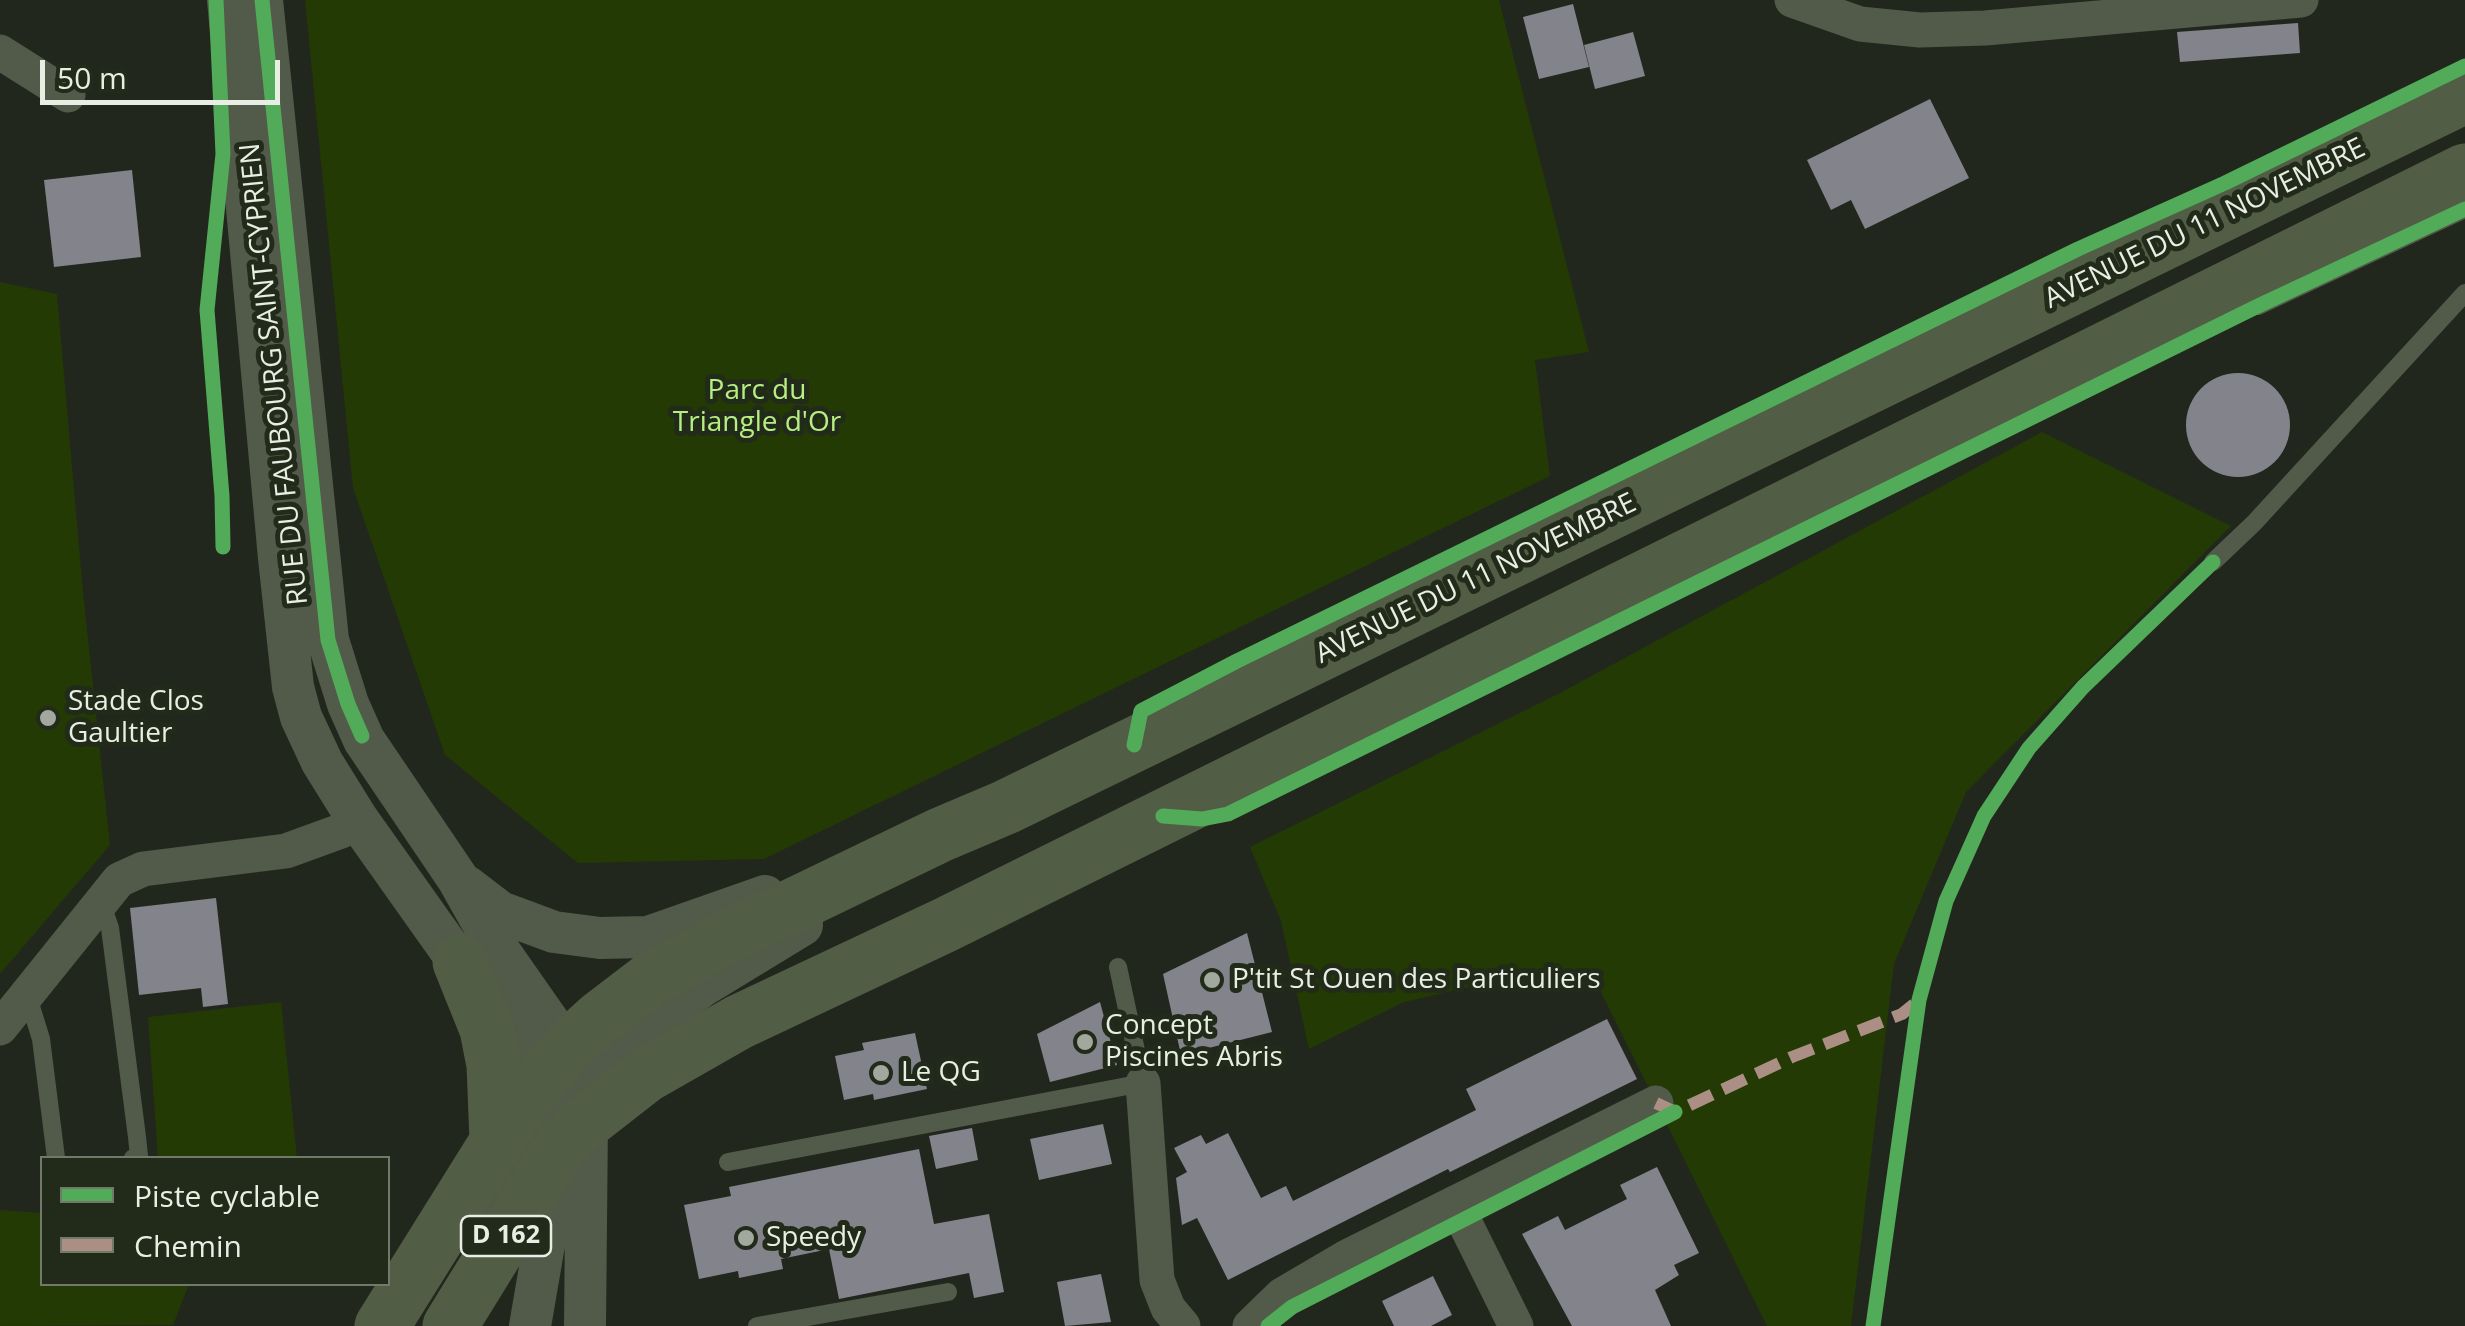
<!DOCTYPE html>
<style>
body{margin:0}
#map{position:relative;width:2465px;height:1326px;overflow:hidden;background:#22271e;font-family:"Open Sans",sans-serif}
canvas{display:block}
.legend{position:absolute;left:40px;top:1156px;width:350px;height:130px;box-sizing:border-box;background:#222b1a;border:2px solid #71796a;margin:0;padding:12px 18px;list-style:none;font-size:30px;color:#e8eee3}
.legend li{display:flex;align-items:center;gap:20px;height:50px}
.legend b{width:50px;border:2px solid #71796a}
.scale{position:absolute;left:40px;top:60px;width:240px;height:45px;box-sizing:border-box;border:5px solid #e8eee3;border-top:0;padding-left:12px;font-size:30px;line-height:35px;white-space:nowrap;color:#e8eee3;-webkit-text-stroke:8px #222b1a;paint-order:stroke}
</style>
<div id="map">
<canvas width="2465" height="1326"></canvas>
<ul class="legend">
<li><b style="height:12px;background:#51ab58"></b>Piste cyclable</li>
<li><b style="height:12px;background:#ac8f84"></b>Chemin</li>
</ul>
<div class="scale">50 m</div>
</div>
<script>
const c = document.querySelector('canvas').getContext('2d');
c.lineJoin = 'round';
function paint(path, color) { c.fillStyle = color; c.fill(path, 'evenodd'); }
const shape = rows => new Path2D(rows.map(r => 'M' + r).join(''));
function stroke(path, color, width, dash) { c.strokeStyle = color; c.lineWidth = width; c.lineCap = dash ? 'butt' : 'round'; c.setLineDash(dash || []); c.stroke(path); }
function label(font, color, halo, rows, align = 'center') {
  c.font = font + ' "Open Sans",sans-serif'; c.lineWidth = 10; c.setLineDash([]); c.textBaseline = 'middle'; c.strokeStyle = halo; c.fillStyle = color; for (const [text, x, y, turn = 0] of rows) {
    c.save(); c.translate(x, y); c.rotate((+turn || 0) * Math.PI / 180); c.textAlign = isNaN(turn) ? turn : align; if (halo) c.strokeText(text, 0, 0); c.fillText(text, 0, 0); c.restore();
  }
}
paint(shape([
 [305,0,1499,0,1589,352,1535,360,1550,476,764,859,578,863,445,755,353,488],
 [0,282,57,294,83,592,110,845,0,974],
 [2042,432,2231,526,1966,792,1894,964,1851,1326,1767,1326,1592,974,1517,976,1404,1002,1309,1049,1281,921,1250,847,1560,693],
 [281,1002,297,1158,158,1158,148,1017],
 [0,1210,42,1213,42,1284,189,1284,173,1325,0,1326]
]), '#233a04');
paint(shape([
 [1573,4,1589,67,1539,79,1523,17],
 [2298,23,2300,53,2180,62,2177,32],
 [1633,32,1645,76,1595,89,1584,45],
 [1930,99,1969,178,1865,229,1851,200,1831,210,1807,160],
 [132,170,141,257,54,267,44,180],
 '2186 425a52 52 0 1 1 104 0a52 52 0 1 1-104 0Z',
 [216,898,228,1004,203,1007,201,988,139,995,130,908],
 [1247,933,1272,1032,1181,1055,1163,974],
 [1100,1002,1117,1065,1050,1082,1037,1034],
 [1607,1019,1637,1079,1450,1172,1448,1169,1228,1280,1197,1218,1182,1225,1176,1178,1187,1172,1174,1148,1201,1135,1206,1144,1228,1133,1261,1198,1286,1186,1293,1201,1476,1110,1466,1089],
 [915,1033,927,1089,874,1100,873,1094,844,1100,835,1056,864,1050,862,1043],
 [1103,1124,1112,1164,1039,1180,1030,1139],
 [972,1128,978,1160,936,1169,929,1136],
 [919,1149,934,1224,989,1214,1004,1292,974,1298,969,1273,839,1299,829,1249,781,1259,783,1269,739,1278,738,1271,699,1279,684,1205,731,1196,729,1187],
 [1657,1167,1699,1253,1674,1265,1679,1275,1655,1290,1671,1326,1572,1326,1522,1234,1558,1216,1565,1230,1627,1199,1620,1185],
 [1101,1274,1111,1322,1065,1326,1057,1282],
 [1433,1276,1452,1315,1431,1326,1394,1326,1382,1301]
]), '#83838c');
stroke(shape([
 [2246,287,2258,306,2465,209],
 [2213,562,2254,523,2465,293],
 [101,902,110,928,137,1137,139,1156,133,1158],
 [28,997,41,1039,56,1158],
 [728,1162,1143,1083,1118,967],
 [757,1326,948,1292]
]), '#525a4a', 18);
stroke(shape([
 [1792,0,1860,24,1920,30,1985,28,2301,0],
 [0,52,68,95],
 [0,1028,119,880,143,869,286,851,341,831,358,820],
 [1143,1083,1157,1280,1168,1308,1183,1326],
 [1455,1203,1516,1326],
 [1250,1326,1282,1295,1345,1258,1656,1103]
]), '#525a4a', 35);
stroke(shape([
 [228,0,279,558,293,687,301,717,322,762,358,820,541,1078,561,1146],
 [262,0,328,640,348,704,364,740,458,879,495,945,567,1048,587,1121,585,1326],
 [466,886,500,912,554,932,600,938,648,937,765,896],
 [491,1210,553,1092],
 [530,1326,561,1146,579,1093,627,1043,702,986,802,925]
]), '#525a4a', 42);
stroke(shape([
 [460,962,487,1029,494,1065,497,1141],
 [382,1326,520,1105,567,1048,600,1018,651,979,724,939,940,835,1006,807,2465,96],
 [450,1326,561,1146,587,1121,646,1075,739,1022,945,925,2465,171]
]), '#525d45', 55);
stroke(shape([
 [1656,1103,1675,1112,1792,1057,1902,1014,1919,1000]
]), '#ac8f84', 12, [25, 12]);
stroke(shape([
 [216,0,223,154,207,310,222,496,223,547],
 [262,0,328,640,348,704,362,736],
 [1134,745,1141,711,1237,661,2078,249,2225,183,2465,66],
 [1163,816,1202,819,1228,814,2258,306,2465,209],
 [1268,1326,1292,1307,1675,1112],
 [1873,1326,1919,1000,1946,901,1984,816,2029,748,2083,687,2213,562]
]), '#51ab58', 15);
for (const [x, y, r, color] of [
 [48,718,10,"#a3a89e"],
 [1212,980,10,"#a3a89e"],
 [1085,1042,10,"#a3a89e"],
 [881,1073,10,"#a3a89e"],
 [746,1238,10,"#a3a89e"]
]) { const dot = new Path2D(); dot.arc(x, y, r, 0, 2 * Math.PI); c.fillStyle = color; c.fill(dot); stroke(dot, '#222b1a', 4); }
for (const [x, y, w] of [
 [506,1236,90]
]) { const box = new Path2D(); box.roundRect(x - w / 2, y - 20, w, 40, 8); c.fillStyle = '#222b1a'; c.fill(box); stroke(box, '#e8eee3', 2.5); }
label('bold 25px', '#e8eee3', null, [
 ["D 162",506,1236]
]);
label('28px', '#e8eee3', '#222b1a', [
 ["AVENUE DU 11 NOVEMBRE",2205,224,-26],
 ["RUE DU FAUBOURG SAINT-CYPRIEN",275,374,-96],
 ["AVENUE DU 11 NOVEMBRE",1476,579,-26]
]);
label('28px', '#b7ee82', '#222b1a', [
 ["Parc du",757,391],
 ["Triangle d'Or",757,423]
]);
label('28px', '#e8eee3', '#222b1a', [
 ["Stade Clos",68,702],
 ["Gaultier",68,734],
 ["P'tit St Ouen des Particuliers",1232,980],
 ["Concept",1105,1026],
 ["Piscines Abris",1105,1058],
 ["Le QG",901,1073],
 ["Speedy",766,1238]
], 'left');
</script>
